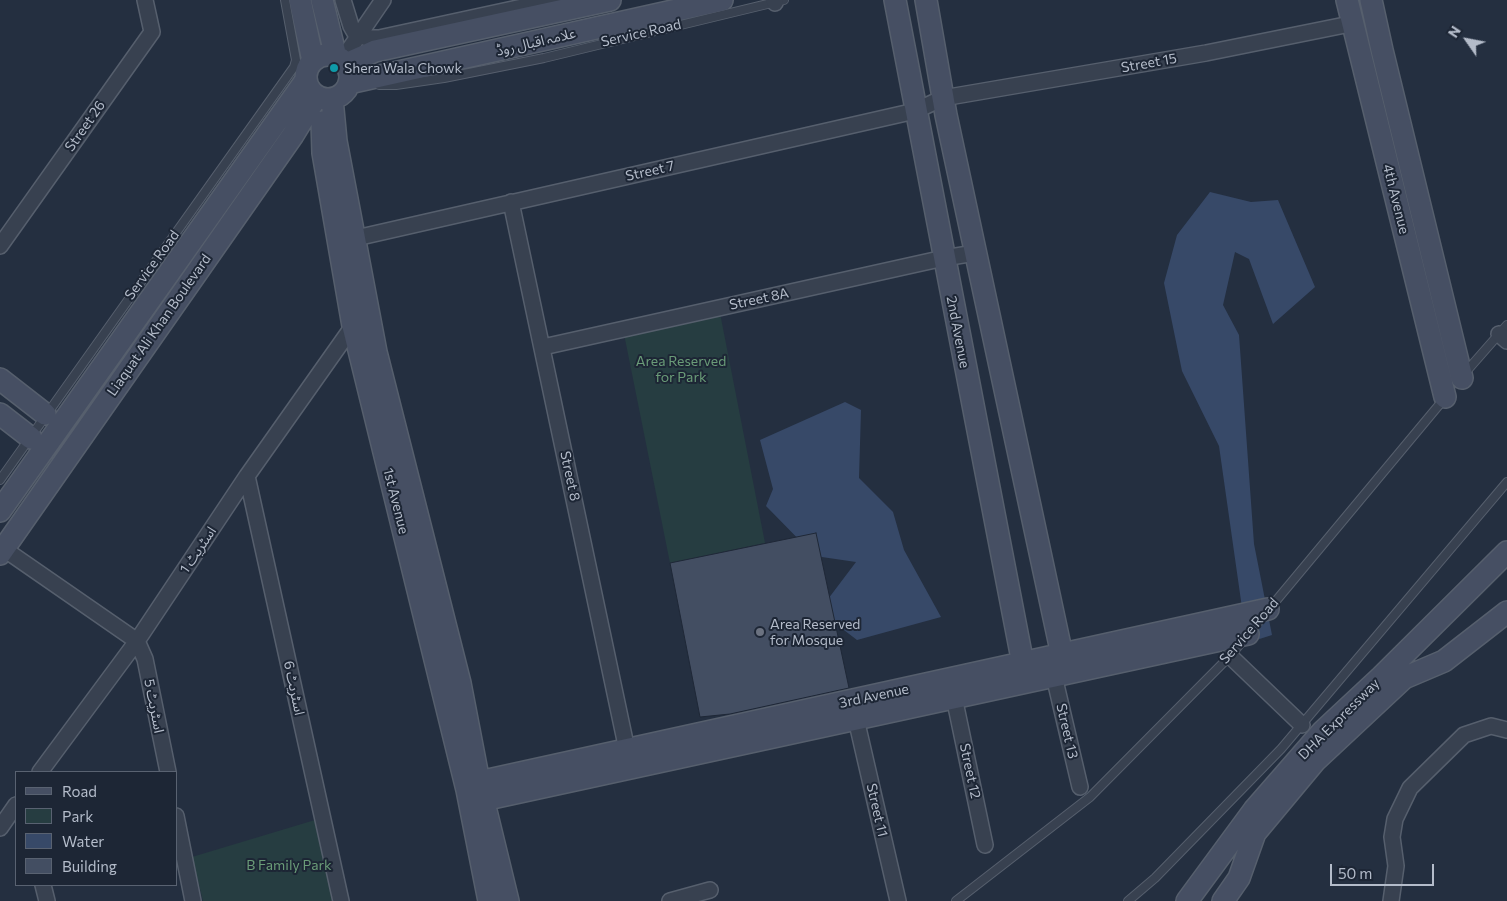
<!DOCTYPE html>
<meta charset="utf-8">
<style>
body{margin:0}
#map{position:relative;width:1507px;height:901px;overflow:hidden;background:#242f40;font-family:Commissioner,sans-serif}
canvas{display:block}
.legend{position:absolute;left:15px;top:771px;width:162px;height:115px;box-sizing:border-box;background:#1d2635;border:1px solid #596271;margin:0;padding:6px 9px;list-style:none;font-size:15px;color:#b4bcca}
.legend li{display:flex;align-items:center;gap:10px;height:25px}
.legend b{width:25px;border:1px solid #596271}
.north{position:absolute;left:1442px;top:15px;width:50px;height:50px;-webkit-text-stroke:4px #1d2635;paint-order:stroke;rotate:303deg;font-size:14px;font-weight:700;line-height:20px;text-align:center;color:#b4bcca}
.north::after{content:'';display:block;margin:auto;width:18px;height:22px;background:#b4bcca;clip-path:polygon(50% 0,100% 100%,50% 72%,0 100%)}
.scale{position:absolute;left:1330px;top:864px;width:104px;height:22px;box-sizing:border-box;border:2px solid #b4bcca;border-top:0;padding-left:6px;font-size:15px;line-height:18px;white-space:nowrap;color:#b4bcca;-webkit-text-stroke:4px #1d2635;paint-order:stroke}
</style>
<div id="map">
<canvas width="1507" height="901"></canvas>
<ul class="legend">
<li><b style="height:6px;background:#464f63"></b>Road</li>
<li><b style="height:14px;background:#263d41"></b>Park</li>
<li><b style="height:14px;background:#374968"></b>Water</li>
<li><b style="height:14px;background:#434e62"></b>Building</li>
</ul>
<div class="north">N</div>
<div class="scale">50 m</div>
</div>
<script>
const c = document.querySelector('canvas').getContext('2d');
c.lineJoin = 'round';
function paint(path, color) { c.fillStyle = color; c.fill(path, 'evenodd'); }
const shape = rows => new Path2D(rows.map(r => 'M' + r).join(''));
function stroke(path, color, width, dash) { c.strokeStyle = color; c.lineWidth = width; c.lineCap = dash ? 'butt' : 'round'; c.setLineDash(dash || []); c.stroke(path); }
function label(font, color, halo, rows, align = 'center') {
  c.font = font + ' Commissioner,"Noto Sans Arabic",sans-serif'; c.lineWidth = 4; c.setLineDash([]); c.textBaseline = 'middle'; c.strokeStyle = halo; c.fillStyle = color; for (const [text, x, y, turn = 0] of rows) {
    c.save(); c.translate(x, y); c.rotate((+turn || 0) * Math.PI / 180); c.textAlign = isNaN(turn) ? turn : align; if (halo) c.strokeText(text, 0, 0); c.fillText(text, 0, 0); c.restore();
  }
}
paint(shape([
 [719,308,765,543,670,563,623,329],
 [315,820,333,901,203,901,192,857]
]), '#263d41');
paint(shape([
 [1210,192,1251,202,1278,200,1315,287,1273,324,1249,259,1235,252,1223,305,1239,335,1254,544,1272,635,1247,643,1219,446,1182,371,1164,283,1177,235],
 [845,402,861,410,859,478,893,512,904,550,941,617,857,640,819,611,856,562,815,556,766,506,773,489,760,440]
]), '#374968');
const building = shape([
 [816,533,849,688,730,714,700,717,670,563,816,533]
]);
paint(building, '#434e62');
stroke(building, '#1f2837', 1);
const lane = shape([
 [379,85,396,85,444,78,544,58,784,0],
 [1464,374,1507,325],
 [0,480,294,67,296,60,285,0],
 [956,901,1090,797,1230,656,1444,399],
 [1128,901,1155,878,1281,749,1507,482]
]);
const street = shape([
 [343,0,351,26,355,33,367,38,379,38,555,0],
 [774,0,775,3],
 [342,60,383,0],
 [511,202,627,750],
 [356,238,915,111,943,98,1206,53,1355,23],
 [0,246,152,32,145,0],
 [1499,334,1507,341],
 [543,347,944,258,975,253],
 [247,476,341,901],
 [4,549,137,641,145,659,168,772],
 [1230,656,1302,725],
 [1054,676,1080,787],
 [954,697,985,845],
 [856,719,898,901],
 [40,772,137,641,247,476,353,326],
 [176,816,193,901],
 [0,828,16,805],
 [43,885,47,901],
 [670,901,710,890],
 [1391,901,1396,866,1392,837,1395,819,1410,788,1464,735,1491,726,1507,730]
]);
const secondary = shape([
 [300,0,313,61],
 [322,0,336,57],
 [895,0,1023,664],
 [926,0,946,115,1062,655],
 [1347,0,1445,397],
 [1371,0,1382,50,1462,378],
 '306 77a22 22 0 1 1 44 0a22 22 0 1 1-44 0Z',
 [346,64,375,51,610,0],
 [349,83,722,0],
 [332,99,336,141,376,352,460,683,479,782,508,901],
 [322,122,323,153,353,326,467,790,489,901],
 [0,379,45,414],
 [0,414,31,438],
 [0,511,306,80],
 [0,554,293,135,317,96],
 [479,782,1268,609],
 [483,800,1248,634],
 [1187,901,1254,810,1323,731,1381,677,1507,552],
 [1223,901,1239,878,1255,833,1315,761,1404,678,1444,661,1507,612]
]);
stroke(lane, '#565f6d', 10);
stroke(street, '#565f6d', 18);
stroke(secondary, '#565f6d', 24);
stroke(lane, '#384150', 8);
stroke(street, '#384150', 15);
stroke(secondary, '#464f63', 21);
for (const [x, y, r, color] of [
 [334,68,5,"#0f9aa8"],
 [760,632,5,"#6b7280"]
]) { const dot = new Path2D(); dot.arc(x, y, r, 0, 2 * Math.PI); c.fillStyle = color; c.fill(dot); stroke(dot, '#1d2635', 2); }
label('14px', '#b4bcca', '#1d2635', [
 ["Service Road",641,33,-13],
 ["علامہ اقبال روڈ",536,42,-13],
 ["Street 15",1149,63,-10],
 ["Street 26",85,126,-55],
 ["Street 7",650,171,-13],
 ["4th Avenue",1396,199,76],
 ["Service Road",152,265,-54],
 ["Street 8A",759,299,-12],
 ["Liaquat Ali Khan Boulevard",159,325,-55],
 ["2nd Avenue",958,332,79],
 ["Street 8",570,476,78],
 ["1st Avenue",396,501,76],
 ["اسٹریٹ 1",198,550,-56],
 ["Service Road",1249,631,-49],
 ["اسٹریٹ 6",294,688,78],
 ["3rd Avenue",874,696,-12],
 ["اسٹریٹ 5",154,706,79],
 ["DHA Expressway",1339,719,-45],
 ["Street 13",1067,731,77],
 ["Street 12",970,771,78],
 ["Street 11",877,810,77]
]);
label('14px', '#b4bcca', '#1d2635', [
 ["Shera Wala Chowk",344,68],
 ["Area Reserved",770,624],
 ["for Mosque",770,640]
], 'left');
label('14px', '#6a9c78', '#1d2635', [
 ["Area Reserved",681,361],
 ["for Park",681,377],
 ["B Family Park",289,865]
]);
</script>
